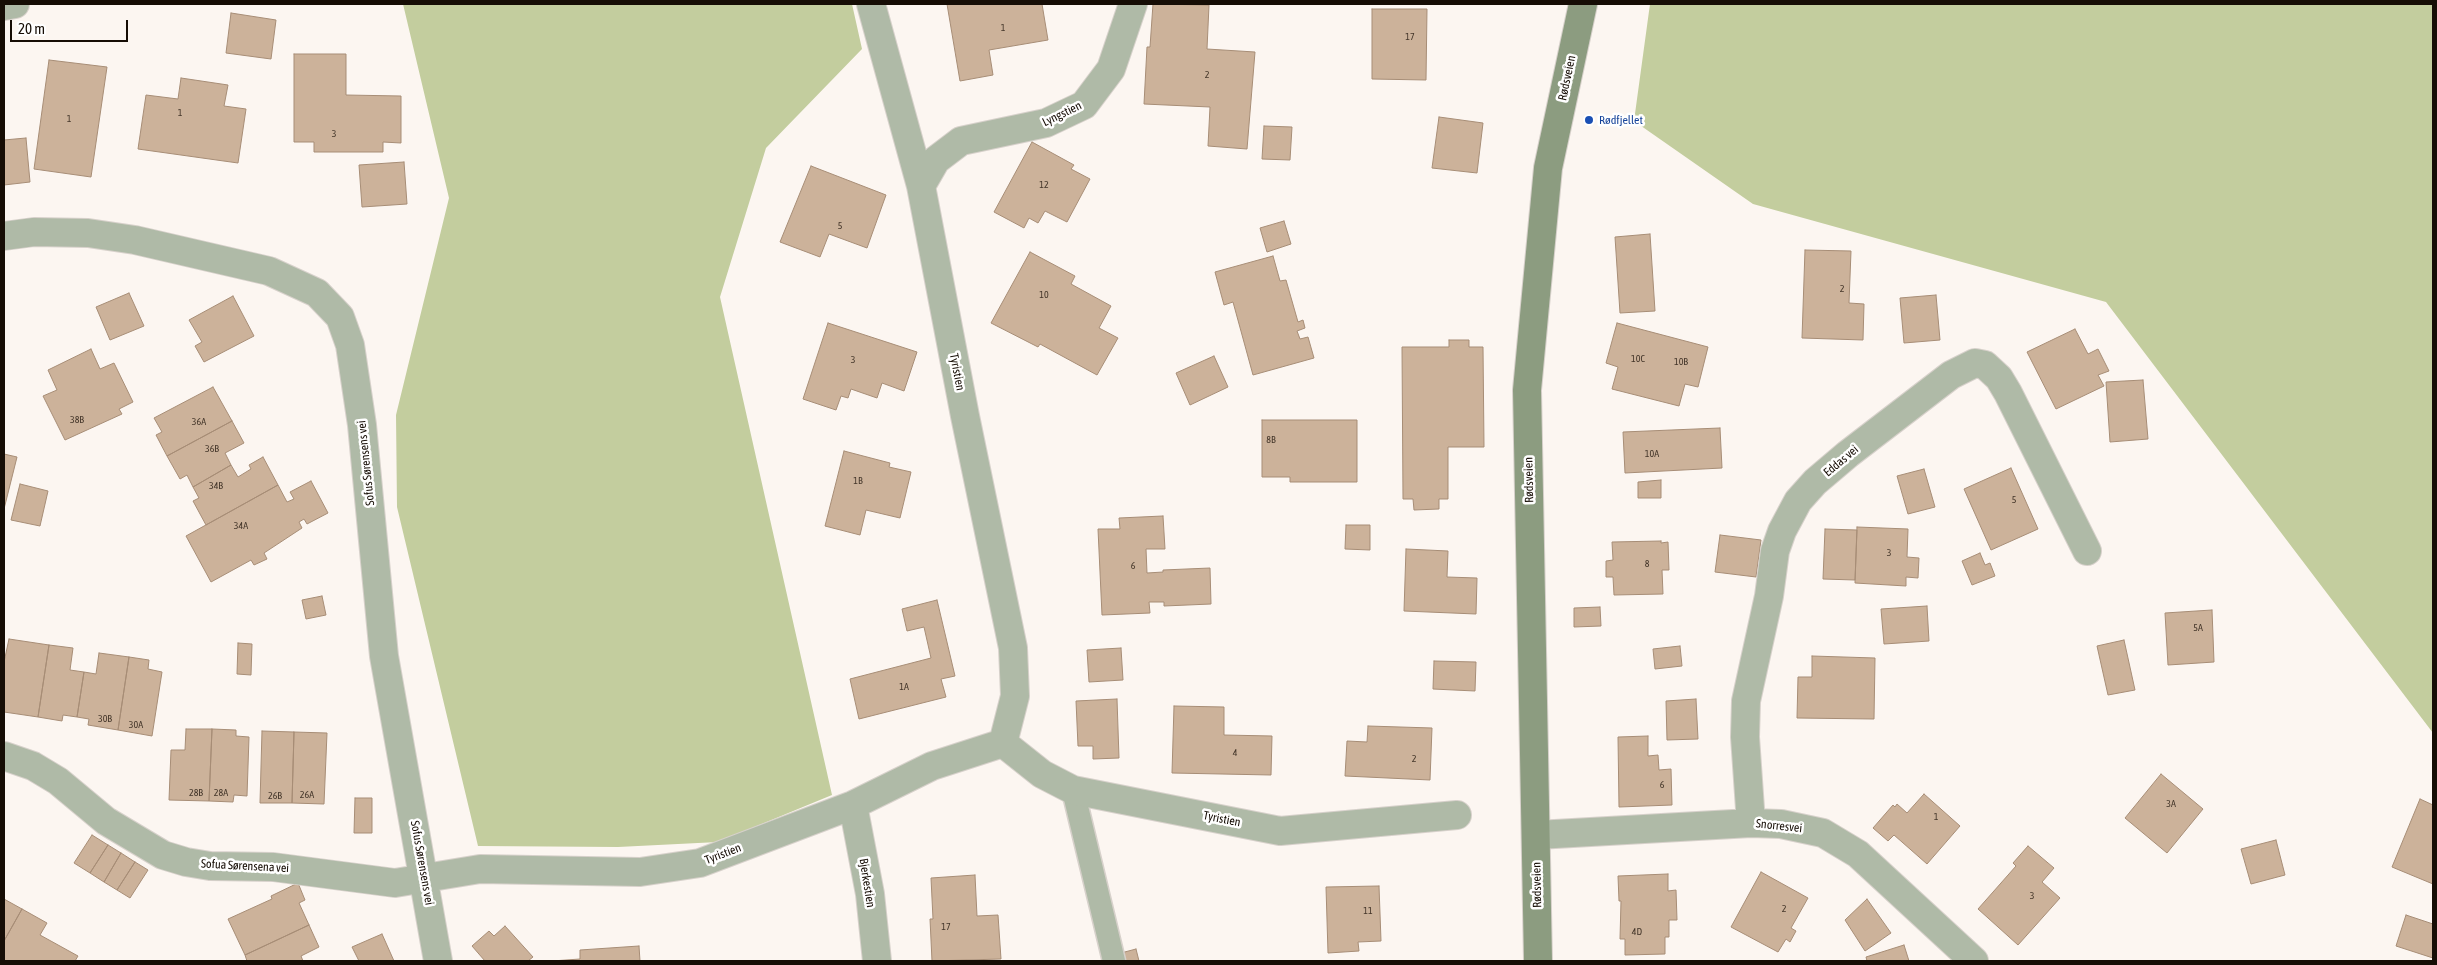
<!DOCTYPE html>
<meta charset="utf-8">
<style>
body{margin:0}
#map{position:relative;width:2437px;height:965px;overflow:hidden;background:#fcf6f1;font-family:"Asap Condensed",sans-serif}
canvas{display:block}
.frame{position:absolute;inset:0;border:5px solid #160d05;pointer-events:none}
.scale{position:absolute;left:10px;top:20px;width:118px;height:22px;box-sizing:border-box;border:2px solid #160d05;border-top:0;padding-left:6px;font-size:15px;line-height:18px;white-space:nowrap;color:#160d05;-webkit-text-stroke:4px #fff;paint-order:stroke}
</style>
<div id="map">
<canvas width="2437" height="965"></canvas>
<div class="frame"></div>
<div class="scale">20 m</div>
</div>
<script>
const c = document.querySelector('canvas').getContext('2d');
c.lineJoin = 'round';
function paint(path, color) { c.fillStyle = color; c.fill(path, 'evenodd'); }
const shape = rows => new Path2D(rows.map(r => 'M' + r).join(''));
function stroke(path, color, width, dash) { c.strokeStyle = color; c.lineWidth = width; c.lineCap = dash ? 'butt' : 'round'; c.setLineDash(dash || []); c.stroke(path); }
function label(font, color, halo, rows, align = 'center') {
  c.font = font + ' "Asap Condensed",sans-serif'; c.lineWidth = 5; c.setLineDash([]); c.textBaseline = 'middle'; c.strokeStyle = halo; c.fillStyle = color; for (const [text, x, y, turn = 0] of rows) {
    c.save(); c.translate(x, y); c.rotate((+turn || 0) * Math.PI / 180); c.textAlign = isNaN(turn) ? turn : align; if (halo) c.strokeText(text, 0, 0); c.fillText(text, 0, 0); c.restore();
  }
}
paint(shape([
 [403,4,852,4,862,49,766,148,720,297,832,795,718,842,618,847,478,846,397,507,396,415,449,198],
 [1650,4,2433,4,2433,733,2106,302,1753,204,1634,121]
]), '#c3cd9e');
const building = shape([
 [947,4,1042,4,1048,40,989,50,993,75,960,81,947,4],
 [1153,4,1209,5,1207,49,1255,52,1247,149,1208,146,1210,107,1144,104,1147,47,1150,47,1153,4],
 [1372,9,1427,9,1426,80,1372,79,1372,9],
 [231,13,276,20,271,59,226,53,231,13],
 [294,54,346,54,346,95,401,96,401,143,383,142,383,152,314,152,314,142,294,142,294,54],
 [49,60,107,67,91,177,34,169,49,60],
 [181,78,228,85,224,106,246,109,238,163,138,149,146,95,178,99,181,78],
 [1439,117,1483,123,1477,173,1432,168,1439,117],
 [1264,126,1292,127,1290,160,1262,159,1264,126],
 [26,138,30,182,4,185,4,140,26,138],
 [1032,142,1074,165,1071,169,1090,179,1067,222,1045,211,1038,223,1029,218,1024,228,994,212,1032,142],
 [404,162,407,204,362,207,359,165,404,162],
 [811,166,886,195,867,248,829,234,820,257,780,242,811,166],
 [1284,221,1291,244,1267,252,1260,228,1284,221],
 [1650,234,1655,311,1620,313,1615,237,1650,234],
 [1805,250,1851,251,1849,303,1864,304,1863,340,1802,338,1805,250],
 [1030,252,1075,276,1071,284,1111,306,1099,328,1118,338,1097,375,1040,344,1038,347,991,323,1030,252],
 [1273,256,1280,281,1286,280,1298,322,1303,320,1305,328,1297,331,1300,339,1308,337,1314,358,1253,375,1233,302,1224,305,1215,272,1273,256],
 [129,293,144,326,110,340,96,307,129,293],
 [1936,295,1940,340,1904,343,1900,298,1936,295],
 [233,296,254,336,204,362,195,346,202,342,189,320,233,296],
 [828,323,917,352,904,391,882,383,877,398,851,389,848,398,841,396,836,410,803,399,828,323],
 [1617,323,1708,347,1698,387,1685,384,1679,406,1612,389,1618,367,1606,363,1617,323],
 [2075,329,2088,354,2098,349,2109,371,2098,375,2104,386,2056,409,2027,352,2075,329],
 [1449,340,1469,340,1469,347,1483,347,1484,447,1448,447,1448,499,1439,499,1439,509,1414,510,1413,499,1403,499,1402,347,1449,347,1449,340],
 [91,349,100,369,114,363,133,402,119,409,122,414,65,440,43,396,57,390,48,370,91,349],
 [1214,356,1228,387,1190,405,1176,373,1214,356],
 [2143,380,2148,439,2110,442,2106,382,2143,380],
 [213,387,232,421,167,456,156,435,162,432,154,418,213,387],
 [1262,420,1357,420,1357,482,1290,482,1290,477,1262,477,1262,420],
 [232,421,244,443,225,453,231,465,193,487,187,475,180,479,167,456,232,421],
 [1720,428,1722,468,1625,473,1623,432,1720,428],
 [844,451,890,463,889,467,911,472,900,518,866,510,860,535,825,526,844,451],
 [4,454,17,457,4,509,4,454],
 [263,457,278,485,206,525,193,501,199,498,193,487,231,465,238,477,251,469,249,465,263,457],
 [2011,468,2038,529,1991,550,1964,489,2011,468],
 [1924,469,1935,507,1908,514,1897,476,1924,469],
 [1661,480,1661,498,1638,498,1638,482,1661,480],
 [311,481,328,513,307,524,304,519,299,522,302,528,264,553,267,559,254,565,251,560,211,582,186,536,278,485,287,502,294,499,290,492,311,481],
 [20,484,48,491,40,526,11,520,20,484],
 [1163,516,1165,549,1146,549,1147,573,1163,572,1163,570,1210,568,1211,604,1164,606,1164,602,1149,602,1150,613,1102,615,1098,529,1120,529,1119,518,1163,516],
 [1346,525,1370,525,1370,550,1345,549,1346,525],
 [1857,527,1908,529,1907,557,1919,558,1918,578,1906,577,1906,586,1855,583,1857,527],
 [1825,529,1857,530,1855,580,1823,579,1825,529],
 [1720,535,1761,540,1756,577,1715,572,1720,535],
 [1661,541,1661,543,1668,542,1669,570,1662,570,1663,594,1614,595,1613,577,1606,577,1606,561,1613,560,1612,542,1661,541],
 [1406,549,1448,551,1447,577,1477,578,1476,614,1404,611,1406,549],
 [1980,553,1985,565,1990,563,1995,576,1972,585,1962,561,1980,553],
 [322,596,326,615,306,619,302,600,322,596],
 [937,600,955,676,941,679,946,697,859,719,850,679,931,658,924,627,907,631,902,609,937,600],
 [1927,606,1929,641,1884,644,1881,609,1927,606],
 [1600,607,1601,626,1574,627,1574,608,1600,607],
 [2212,610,2214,662,2168,665,2165,613,2212,610],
 [9,639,49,645,38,717,4,712,4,662,9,639],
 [2124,640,2135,690,2108,695,2097,646,2124,640],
 [238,643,252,644,251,675,237,674,238,643],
 [49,645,73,648,70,670,84,672,77,717,63,715,62,721,38,717,49,645],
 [1680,646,1682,666,1655,669,1653,649,1680,646],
 [1121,648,1123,680,1089,682,1087,650,1121,648],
 [99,653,129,657,118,730,88,725,89,719,77,717,84,672,96,674,99,653],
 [1812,656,1875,658,1874,719,1797,718,1798,677,1812,677,1812,656],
 [129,657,149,660,148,669,162,672,152,736,118,730,129,657],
 [1434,661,1476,662,1475,691,1433,689,1434,661],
 [1117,699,1119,758,1093,759,1093,746,1078,746,1076,701,1117,699],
 [1696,699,1698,739,1667,740,1666,701,1696,699],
 [1174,706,1224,707,1224,735,1272,736,1271,775,1172,773,1174,706],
 [1368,726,1432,728,1430,780,1345,776,1347,741,1367,742,1368,726],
 [186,729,212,729,209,801,169,800,171,750,185,750,186,729],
 [212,729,236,730,236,736,249,737,247,796,234,795,233,802,209,801,212,729],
 [262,731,294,732,292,803,260,803,262,731],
 [294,732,327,733,324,804,292,803,294,732],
 [1648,736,1648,756,1658,755,1659,770,1671,769,1672,805,1619,807,1618,737,1648,736],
 [2161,774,2203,809,2167,853,2125,818,2161,774],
 [1924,794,1960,826,1927,864,1894,835,1888,841,1873,828,1893,805,1895,807,1897,804,1907,813,1924,794],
 [355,798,372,798,372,833,354,833,355,798],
 [2420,799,2433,805,2433,884,2392,867,2420,799],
 [92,835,108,845,90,873,74,863,92,835],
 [2276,840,2285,875,2251,884,2241,849,2276,840],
 [108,845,121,853,104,882,90,873,108,845],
 [2028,846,2054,868,2042,882,2060,898,2018,945,1978,909,2016,866,2013,863,2028,846],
 [121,853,135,862,117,890,104,882,121,853],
 [135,862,148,870,130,898,117,890,135,862],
 [1761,872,1808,898,1791,928,1796,931,1790,942,1786,939,1778,952,1731,927,1761,872],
 [1668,874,1668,891,1676,890,1677,920,1669,920,1669,937,1665,937,1665,954,1625,955,1625,939,1620,939,1621,901,1619,901,1618,876,1668,874],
 [975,875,977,916,998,915,1001,959,932,961,930,919,933,919,931,878,975,875],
 [298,883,305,900,299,903,309,925,245,955,228,919,272,899,271,896,298,883],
 [1379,886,1381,941,1358,942,1359,951,1328,953,1326,887,1379,886],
 [4,899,22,909,4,941,4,899],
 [1867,899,1891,933,1865,951,1845,920,1867,899],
 [22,909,47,923,40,935,78,956,75,961,4,961,4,941,22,909],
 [2406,915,2433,924,2433,958,2396,946,2406,915],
 [309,925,319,947,301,956,303,961,247,961,245,955,309,925],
 [505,926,533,957,528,961,485,961,472,946,489,931,494,936,505,926],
 [382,934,394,961,359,961,352,947,382,934],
 [1904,945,1909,961,1867,961,1866,957,1904,945],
 [639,946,640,961,552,961,580,959,580,950,639,946],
 [1136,949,1139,961,1123,961,1121,953,1136,949]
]);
paint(building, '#ccb29a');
stroke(building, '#a78d76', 1);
const lane = shape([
 [1073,790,1114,961]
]);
const street = shape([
 [4,6,15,4],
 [921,186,936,160,961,141,1046,123,1084,105,1111,69,1133,4],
 [4,236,34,232,88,233,135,240,269,271,317,293,340,317,350,345,362,425,384,656,438,961],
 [1003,743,1042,774,1073,790,1280,831,1457,815],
 [4,756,33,766,58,781,106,821,163,855,186,862,210,866,273,867,395,883,480,869,640,872,700,863,853,805,932,766,1003,743,1015,696,1013,648,965,416,921,186,871,4],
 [853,805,870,894,877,961],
 [1751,823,1745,737,1746,701,1769,596,1775,551,1782,531,1798,501,1815,482,1848,454,1951,375,1975,363,1985,365,1999,378,2008,393,2087,551],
 [1537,835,1751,823,1781,824,1823,833,1858,854,1974,961]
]);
const secondary = shape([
 [1538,961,1527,390,1548,168,1583,4]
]);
stroke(lane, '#d7d1cb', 25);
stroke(street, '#d7d1cb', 30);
stroke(secondary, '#d7d1cb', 30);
stroke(lane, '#afbaa7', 22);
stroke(street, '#afbaa7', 28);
stroke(secondary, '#8c9c80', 28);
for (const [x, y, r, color] of [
 [1589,120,5,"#1a4fb4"]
]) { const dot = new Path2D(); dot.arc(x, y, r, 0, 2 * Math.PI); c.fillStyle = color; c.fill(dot); stroke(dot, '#fff', 2); }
label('10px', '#44362a', null, [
 ["1",1003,28],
 ["17",1410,37],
 ["2",1207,75],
 ["1",180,113],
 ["1",69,119],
 ["3",334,134],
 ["12",1044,185],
 ["5",840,226],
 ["2",1842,289],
 ["10",1044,295],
 ["10C",1638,359],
 ["3",853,360],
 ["10B",1681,362],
 ["38B",77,420],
 ["36A",199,422],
 ["8B",1271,440],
 ["36B",212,449],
 ["10A",1652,454],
 ["1B",858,481],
 ["34B",216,486],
 ["5",2014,500],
 ["34A",241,526],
 ["3",1889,553],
 ["8",1647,564],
 ["6",1133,566],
 ["5A",2198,628],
 ["1A",904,687],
 ["30B",105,719],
 ["30A",136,725],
 ["4",1235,753],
 ["2",1414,759],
 ["6",1662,785],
 ["28B",196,793],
 ["28A",221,793],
 ["26A",307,795],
 ["26B",275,796],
 ["3A",2171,804],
 ["1",1936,817],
 ["3",2032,896],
 ["2",1784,909],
 ["11",1368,911],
 ["17",946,927],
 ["4D",1637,932]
]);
label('12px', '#160d05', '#fff', [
 ["Rødsveien",1567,78,-78],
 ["Lyngstien",1062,114,-26],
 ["Tyristien",957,372,79],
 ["Eddas vei",1841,461,-40],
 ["Sofus Sørensens vei",366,463,-96],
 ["Rødsveien",1529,480,-91],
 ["Tyristien",1222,819,11],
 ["Snorresvei",1779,826,6],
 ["Tyristien",723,854,-21],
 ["Sofus Sørensens vei",422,863,80],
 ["Sofua Sørensena vei",245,866,3],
 ["Bjerkestien",867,883,81],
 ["Rødsveien",1537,885,-91]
]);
label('12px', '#164399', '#fff', [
 ["Rødfjellet",1599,120]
], 'left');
</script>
